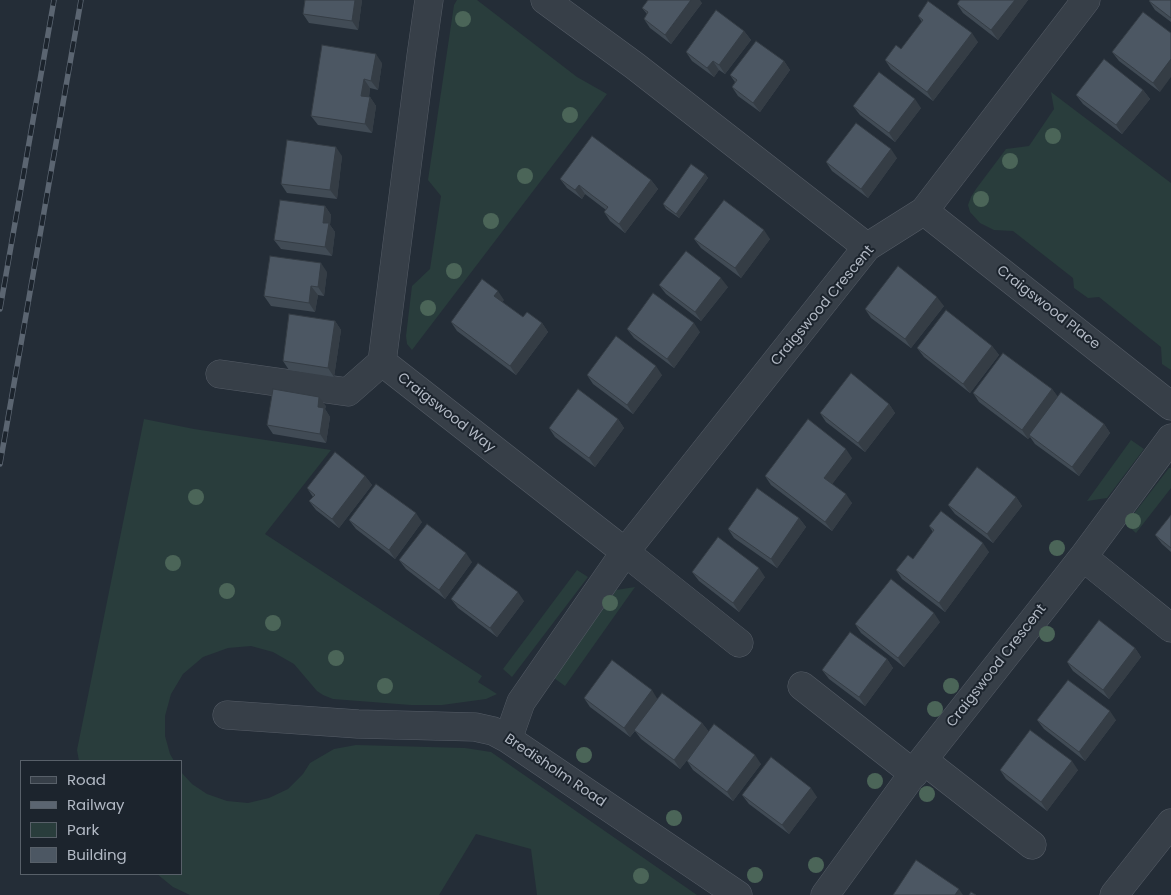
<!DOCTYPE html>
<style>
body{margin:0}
#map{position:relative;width:1171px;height:895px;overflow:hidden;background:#242d37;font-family:Poppins,sans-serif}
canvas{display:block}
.legend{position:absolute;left:20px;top:760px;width:162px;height:115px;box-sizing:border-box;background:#1c242d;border:1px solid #586069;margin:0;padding:6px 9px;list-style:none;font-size:15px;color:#b2b9c4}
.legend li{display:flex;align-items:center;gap:10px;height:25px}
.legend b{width:25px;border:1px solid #586069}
</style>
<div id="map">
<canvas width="1171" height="895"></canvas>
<ul class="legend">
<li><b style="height:6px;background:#373f48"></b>Road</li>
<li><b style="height:6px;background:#5b6571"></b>Railway</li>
<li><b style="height:14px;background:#293d3c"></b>Park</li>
<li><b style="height:14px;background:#4c5763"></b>Building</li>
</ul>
</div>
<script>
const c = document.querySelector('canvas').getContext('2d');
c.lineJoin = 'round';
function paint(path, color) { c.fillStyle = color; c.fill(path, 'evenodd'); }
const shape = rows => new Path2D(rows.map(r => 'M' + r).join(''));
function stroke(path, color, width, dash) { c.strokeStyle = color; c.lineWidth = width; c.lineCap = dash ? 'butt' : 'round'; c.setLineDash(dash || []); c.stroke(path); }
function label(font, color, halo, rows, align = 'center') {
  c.font = font + ' Poppins,sans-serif'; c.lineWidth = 4; c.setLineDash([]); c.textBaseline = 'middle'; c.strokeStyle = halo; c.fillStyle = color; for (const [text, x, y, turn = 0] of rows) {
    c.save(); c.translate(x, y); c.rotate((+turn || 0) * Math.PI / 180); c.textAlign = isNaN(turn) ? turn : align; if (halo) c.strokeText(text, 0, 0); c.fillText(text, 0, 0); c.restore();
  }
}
paint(shape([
 [457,0,477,0,577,77,607,94,412,350,407,344,406,336,412,286,430,269,441,196,428,180,454,5],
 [1051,92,1171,183,1171,370,1162,364,1161,347,1099,297,1088,298,1074,288,1073,278,1013,231,994,230,980,223,970,212,968,205,971,197,976,189,1006,149,1029,146,1054,109],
 [144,419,194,429,331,450,265,534,482,676,478,682,497,694,486,699,442,705,411,705,333,699,323,695,317,691,294,664,273,652,251,646,228,648,203,657,183,674,171,694,165,716,165,736,170,754,174,761,79,761,77,750],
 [1131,440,1144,449,1107,498,1087,501],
 [1169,468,1171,468,1171,488,1136,533,1126,524],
 [577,570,588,577,512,677,503,669],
 [635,587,565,686,554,678,616,590],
 [356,745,465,748,491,752,697,895,537,895,531,849,476,834,439,895,190,895,173,887,157,874,181,874,181,772,192,784,207,794,227,801,248,803,269,798,288,789,303,774,310,763,334,749]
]), '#293d3c');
const minor = shape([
 [429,0,421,56,382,362,625,552,521,702,508,739],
 [545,0,635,66,867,247],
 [924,211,1171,406],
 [220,374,348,392,382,362],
 [1083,557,1171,628],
 [739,643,625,552,867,247,924,211,1086,0],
 [802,686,914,774],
 [227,715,358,724,475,727,493,731,508,739,738,895],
 [923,760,1032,845],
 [825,895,923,760,1083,557,1171,438],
 [1114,895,1171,823]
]);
stroke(minor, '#555c66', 29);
stroke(minor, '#373f48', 28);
const rail = shape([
 [0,309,54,0],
 [0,464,81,0]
]);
stroke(rail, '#5b6571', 5.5);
stroke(rail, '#1c242d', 4, [11]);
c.fillStyle = '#4b6558';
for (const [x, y] of [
 [463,19],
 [570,115],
 [1053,136],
 [1010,161],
 [525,176],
 [981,199],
 [491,221],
 [454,271],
 [428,308],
 [196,497],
 [1133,521],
 [1057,548],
 [173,563],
 [227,591],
 [610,603],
 [273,623],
 [1047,634],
 [336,658],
 [385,686],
 [951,686],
 [935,709],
 [584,755],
 [875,781],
 [927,794],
 [674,818],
 [816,865],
 [755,875],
 [641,876]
]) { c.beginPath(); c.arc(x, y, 8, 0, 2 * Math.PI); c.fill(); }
paint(shape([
 [305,0,362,0,358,30,309,23,303,14],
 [960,0,1028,0,998,40,963,13,957,4],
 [1171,0,1171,22,1155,10,1149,1],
 [702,3,671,44,650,28,644,19,647,14,642,8],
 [1143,12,1160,92,1119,61,1112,52],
 [918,16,978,42,933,101,891,69,885,60,901,49,922,22],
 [744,31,751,40,725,74,719,70,714,77,692,61,686,52],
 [784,61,790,70,760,112,738,96,732,87,735,82,730,75],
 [382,63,378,90,370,88,369,97,370,97,376,106,372,133,318,125,311,116],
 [1143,90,1150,99,1122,134,1083,104,1076,95],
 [853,106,921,108,895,142,860,115],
 [342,156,337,199,287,193,281,184],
 [897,158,868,198,832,171,826,162],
 [705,174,708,178,679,218,666,209,663,204],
 [560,179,651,180,658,189,625,233,610,221,604,212,606,210,585,194,582,199,567,188],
 [325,206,331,215,330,225,335,232,332,256,281,249,274,240],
 [694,239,770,239,741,278,701,248],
 [327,272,324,296,318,295,315,312,271,306,264,296],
 [659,285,728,287,701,321,666,294],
 [504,300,502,302,523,317,542,323,548,332,516,375,457,331,451,322],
 [944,306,911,348,871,318,865,309],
 [335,321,341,330,334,377,289,370,283,361],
 [627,329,700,332,674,368,634,338],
 [992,346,999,355,970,393,924,357,917,348],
 [587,375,662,375,633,414,593,384],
 [1052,389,1057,396,1104,424,1110,433,1079,476,1035,444,1030,437,1028,439,979,402,973,393],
 [889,404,895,413,865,452,826,422,820,413],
 [326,406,325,409,330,417,326,443,273,434,267,425],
 [618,419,624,428,595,467,555,437,549,428],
 [852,458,832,484,852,503,832,531,771,485,765,476],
 [365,476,372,485,339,528,316,510,309,501,313,497,307,488],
 [1016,497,1022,506,993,543,955,514,948,505],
 [1171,515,1171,552,1162,544,1155,535],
 [799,518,806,527,777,568,734,538,728,529],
 [349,520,422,522,395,559,356,529],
 [929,526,989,552,945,612,902,579,896,570,913,559,933,532],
 [399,560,472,562,445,599,406,569],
 [692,572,765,577,739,612,699,581],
 [451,599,524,601,497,637,458,608],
 [940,622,904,667,861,633,855,624],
 [1135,648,1141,657,1109,699,1073,671,1067,662],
 [887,659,893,668,865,706,829,679,822,670],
 [584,698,658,699,702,723,709,732,761,764,733,801,693,770,687,761,704,739,680,769,641,739,635,731,630,737,590,707],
 [1037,720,1116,720,1085,761,1044,729],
 [1000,770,1078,770,1047,811,1006,779],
 [742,795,817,797,789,834,749,804]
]), '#414b55');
paint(shape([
 [355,0,362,0,358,30,352,21],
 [691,0,700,0,702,3,671,44,665,35],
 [1015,0,1028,0,998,40,991,30],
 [744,31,751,40,725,74,719,65],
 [972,33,978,42,933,101,927,92],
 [376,54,382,63,378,90,371,81],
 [1171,59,1171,77,1160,92,1153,83],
 [713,61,719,70,714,77,707,68],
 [784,61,790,70,760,112,753,103],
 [364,79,370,88,368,105,361,96],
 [1143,90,1150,99,1122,134,1116,125],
 [370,97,376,106,372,133,365,124],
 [915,99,921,108,895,142,889,133],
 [336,147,342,156,337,199,330,190],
 [891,149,897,158,868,198,861,189],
 [705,174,708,178,679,218,676,214],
 [651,180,658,189,625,233,619,224],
 [579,185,585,194,582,199,575,190],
 [325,206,331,215,330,225,335,232,332,256,325,247,323,223],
 [764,230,770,239,741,278,735,268],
 [321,263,327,272,324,296,318,287],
 [721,278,728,287,701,321,695,312],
 [311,286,318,295,315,312,309,303],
 [498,291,504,300,500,305,494,296],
 [937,297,944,306,911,348,905,339],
 [335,321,341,330,334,377,328,368],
 [542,323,548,332,516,375,510,366],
 [694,323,700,332,674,368,667,359],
 [992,346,999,355,970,393,963,384],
 [656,366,662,375,633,414,627,405],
 [1052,389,1059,398,1029,435,1030,437,1028,439,1022,430],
 [319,397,326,406,325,409,330,417,326,443,320,434,318,407],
 [889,404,895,413,865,452,858,443],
 [618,419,624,428,595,467,589,458],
 [1104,424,1110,433,1079,476,1072,467],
 [846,449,852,458,830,487,824,478],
 [365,476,372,485,339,528,332,519],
 [846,494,852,503,832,531,825,522],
 [1016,497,1022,506,993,543,987,534],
 [416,513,422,522,395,559,389,550],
 [799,518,806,527,777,568,771,559],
 [983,543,989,552,945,612,939,603],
 [466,553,472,562,445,599,439,590],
 [759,568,765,577,739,612,733,603],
 [518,592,524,601,497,637,490,628],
 [934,613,940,622,904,667,898,658],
 [1135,648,1141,657,1109,699,1103,690],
 [887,659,893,668,865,706,859,697],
 [652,690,658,700,630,737,624,728],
 [1110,711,1116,720,1085,761,1079,752],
 [702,723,709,732,680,769,674,760],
 [755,755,761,764,733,801,727,792],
 [1072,761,1078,770,1047,811,1041,802],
 [811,788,817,797,789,834,782,825],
 [959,889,963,895,955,895]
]), '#353d45');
const building = shape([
 [305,0,355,0,352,21,303,14,305,0],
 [648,0,691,0,665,35,644,19,648,12,642,8,648,0],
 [960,0,1015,0,991,30,957,4,960,0],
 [1150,0,1171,0,1171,18,1149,1,1150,0],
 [928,1,972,33,927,92,885,60,896,45,901,49,923,20,918,16,928,1],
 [716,10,744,31,719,65,713,61,707,68,686,52,716,10],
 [1143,12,1171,33,1171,59,1153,83,1112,52,1143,12],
 [756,41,784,61,753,103,732,87,737,80,730,75,756,41],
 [322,45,376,54,371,81,364,79,361,96,370,97,365,124,311,116,322,45],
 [1104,59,1143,90,1116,125,1076,95,1104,59],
 [879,72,915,99,889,133,853,106,879,72],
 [856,123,891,149,861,189,826,162,856,123],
 [592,136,651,180,619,224,604,212,608,207,593,196,579,185,575,190,560,179,592,136],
 [287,140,336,147,330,190,281,184,287,140],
 [691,164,705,174,676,214,663,204,691,164],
 [280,200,325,206,323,223,329,223,325,247,274,240,280,200],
 [724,200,764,230,735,268,694,239,724,200],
 [686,251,721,278,695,312,659,285,686,251],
 [270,256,321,263,318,287,311,286,309,303,264,296,270,256],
 [898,266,937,297,905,339,865,309,898,266],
 [482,279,498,291,494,296,523,317,527,312,542,323,510,366,451,322,482,279],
 [653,293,694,323,667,359,627,329,653,293],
 [946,310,992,346,963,384,917,348,946,310],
 [289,314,335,321,328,368,283,361,289,314],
 [616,336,656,366,627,405,587,375,616,336],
 [1003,353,1052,389,1022,430,973,393,1003,353],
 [851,373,889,404,858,443,820,413,851,373],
 [273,389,319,397,318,407,324,408,320,434,267,425,273,389],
 [578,389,618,419,589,458,549,428,578,389],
 [1061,392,1104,424,1072,467,1029,435,1061,392],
 [808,419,846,449,824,478,846,494,825,522,765,476,808,419],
 [335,452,365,476,332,519,309,501,315,495,307,488,335,452],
 [977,467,1016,497,987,534,948,505,977,467],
 [376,484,416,513,389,550,349,520,376,484],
 [757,488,799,518,771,559,728,529,757,488],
 [941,511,983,543,939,603,896,570,908,555,913,559,934,530,929,526,941,511],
 [1171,515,1171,548,1155,535,1171,515],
 [427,524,466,553,439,590,399,560,427,524],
 [718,537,759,568,733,603,692,572,718,537],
 [478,563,518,592,490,628,451,599,478,563],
 [891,579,934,613,898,658,855,624,891,579],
 [1099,620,1135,648,1103,690,1067,662,1099,620],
 [850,632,887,659,859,697,822,670,850,632],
 [612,660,652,690,624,728,584,698,612,660],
 [1068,680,1110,711,1079,752,1037,720,1068,680],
 [662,693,702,723,674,760,634,730,662,693],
 [714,724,755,755,727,792,687,761,714,724],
 [1030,730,1072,761,1041,802,1000,770,1030,730],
 [771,757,811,788,782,825,742,795,771,757],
 [916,860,959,889,955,895,893,895,916,860],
 [971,892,976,895,969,895,971,892]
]);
paint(building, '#4c5763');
stroke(building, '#353d45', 1);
label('14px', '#b2b9c4', '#1c242d', [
 ["Craigswood Crescent",823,306,-50],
 ["Craigswood Place",1048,308,38],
 ["Craigswood Way",446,413,38],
 ["Craigswood Crescent",997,666,-52],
 ["Bredisholm Road",555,771,34]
]);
</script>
